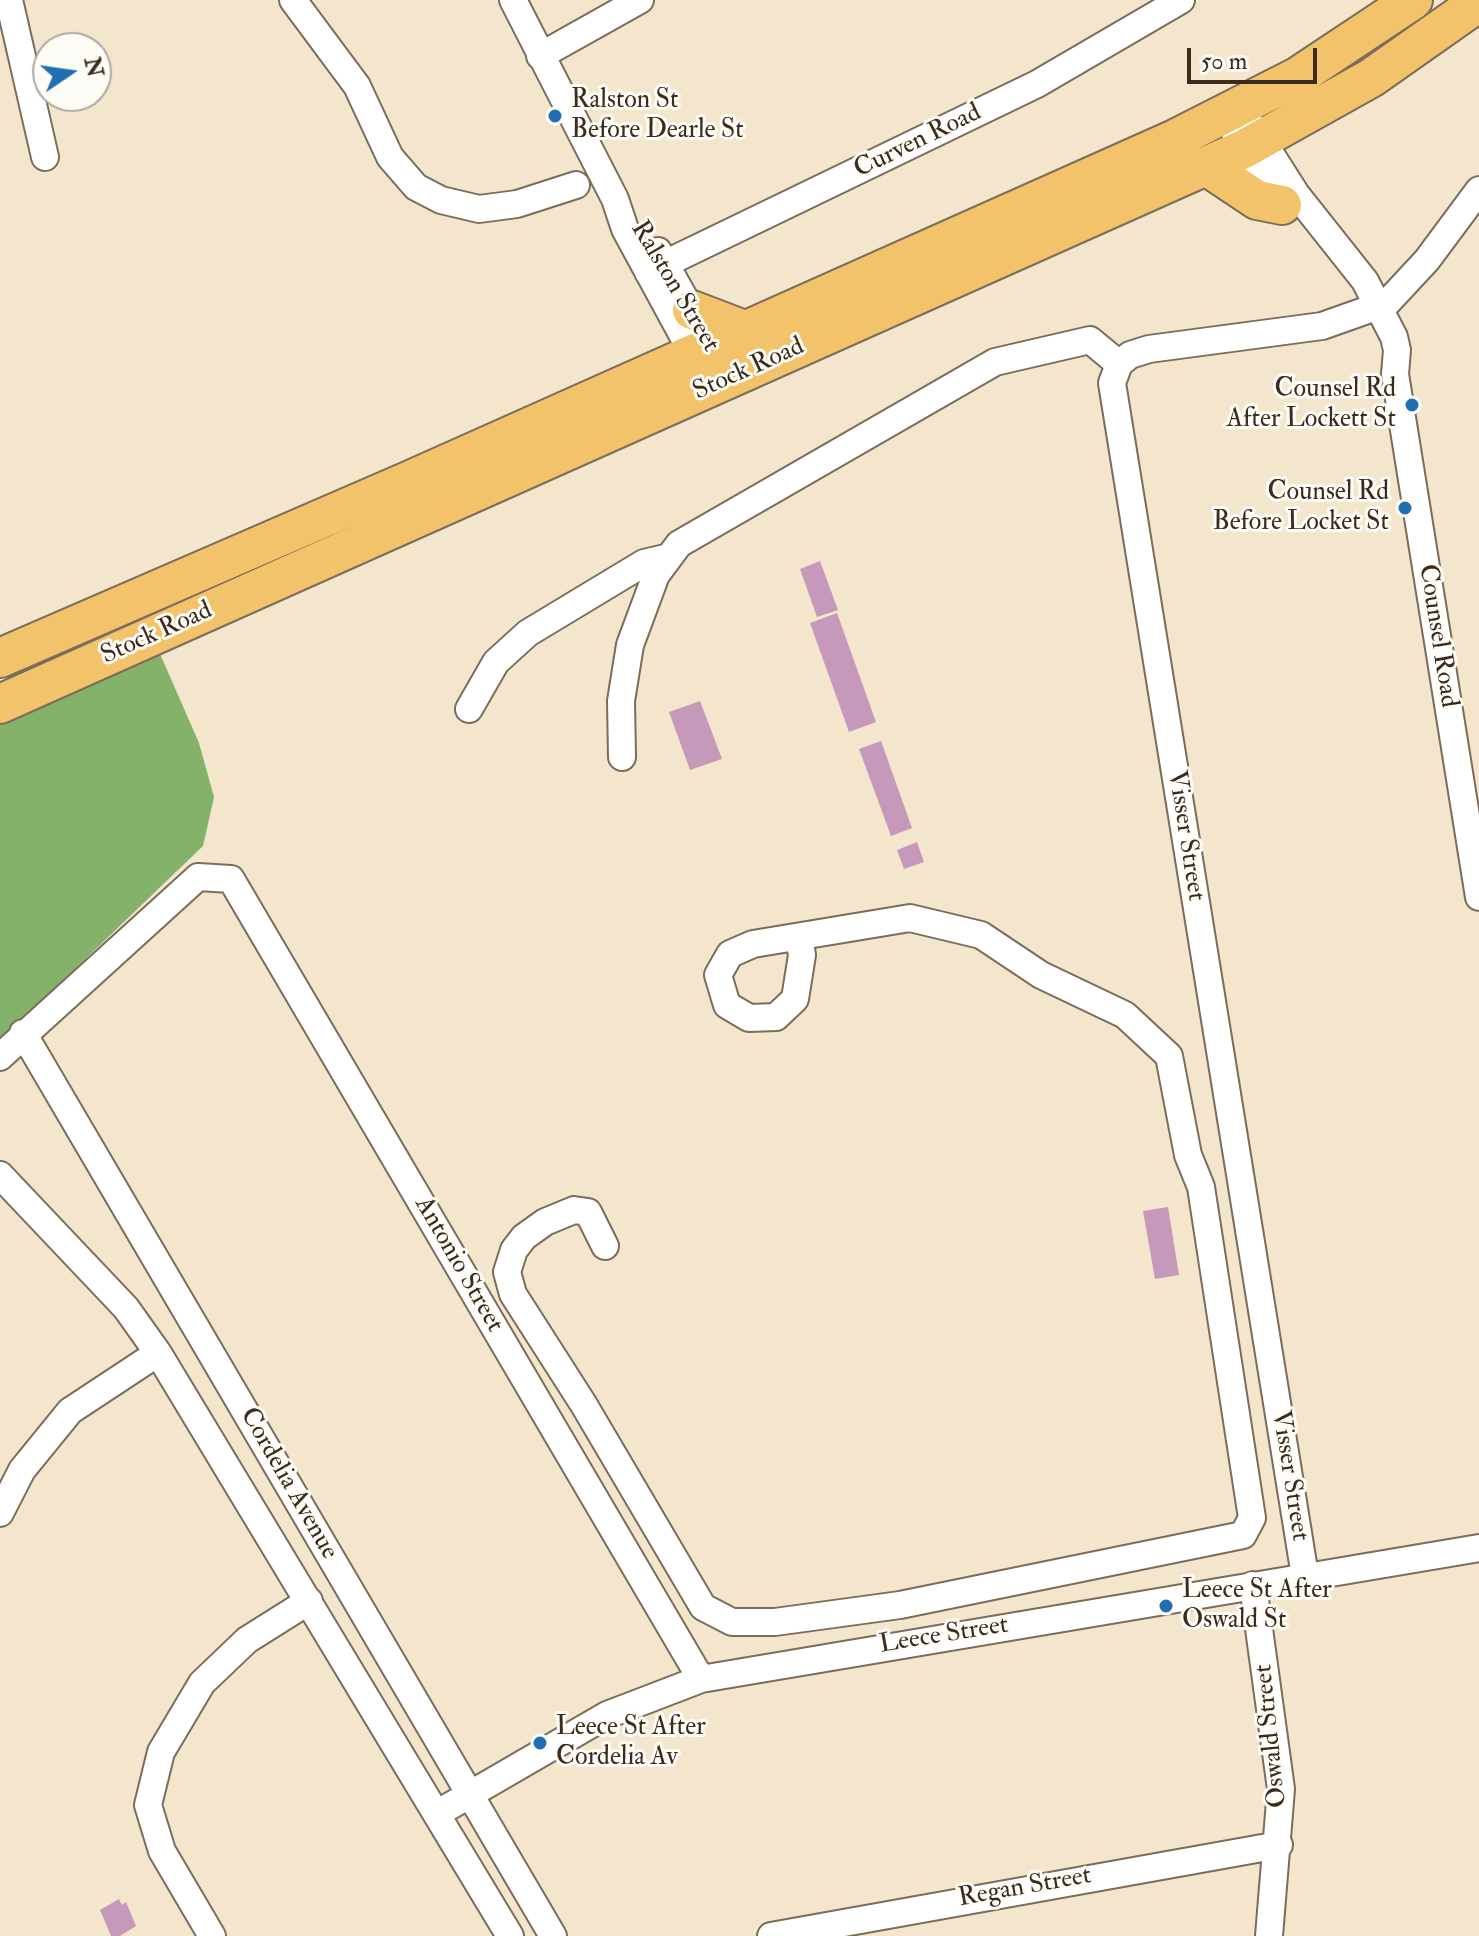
<!DOCTYPE html>
<style>
body{margin:0}
#map{position:relative;width:1479px;height:1936px;overflow:hidden;background:#f3e6cc;font-family:"IM FELL Double Pica",serif}
canvas{display:block}
.north{position:absolute;left:32px;top:32px;width:80px;height:80px;box-sizing:border-box;background:#fdfcf7;border:2px solid #afa8a0;border-radius:50%;rotate:77deg;font-size:22px;font-weight:700;line-height:32px;text-align:center;color:#3b2a1e}
.north::after{content:'';display:block;margin:auto;width:28px;height:36px;background:#1f6fb2;clip-path:polygon(50% 0,100% 100%,50% 72%,0 100%)}
.scale{position:absolute;left:1187px;top:48px;width:130px;height:36px;box-sizing:border-box;border:4px solid #3b2a1e;border-top:0;padding-left:10px;font-size:24px;line-height:28px;white-space:nowrap;color:#3b2a1e;-webkit-text-stroke:6px #fdfcf7;paint-order:stroke}
</style>
<div id="map">
<canvas width="1479" height="1936"></canvas>
<div class="north">N</div>
<div class="scale">50 m</div>
</div>
<script>
const c = document.querySelector('canvas').getContext('2d');
c.lineJoin = 'round';
function paint(path, color) { c.fillStyle = color; c.fill(path, 'evenodd'); }
const shape = rows => new Path2D(rows.map(r => 'M' + r).join(''));
function stroke(path, color, width, dash) { c.strokeStyle = color; c.lineWidth = width; c.lineCap = dash ? 'butt' : 'round'; c.setLineDash(dash || []); c.stroke(path); }
function label(font, color, halo, rows, align = 'center') {
  c.font = font + ' "IM FELL Double Pica",serif'; c.lineWidth = 6; c.setLineDash([]); c.textBaseline = 'middle'; c.strokeStyle = halo; c.fillStyle = color; for (const [text, x, y, turn = 0] of rows) {
    c.save(); c.translate(x, y); c.rotate((+turn || 0) * Math.PI / 180); c.textAlign = isNaN(turn) ? turn : align; if (halo) c.strokeText(text, 0, 0); c.fillText(text, 0, 0); c.restore();
  }
}
paint(shape([
 [157,647,199,743,214,797,203,846,0,1041,0,721]
]), '#84b26b');
paint(shape([
 [820,561,838,610,817,617,800,569],
 [837,613,876,722,849,732,810,623],
 [700,701,722,759,690,770,669,712],
 [881,741,912,828,891,836,859,749],
 [917,842,924,862,904,869,897,850],
 [1168,1207,1179,1275,1155,1279,1143,1211],
 [119,1899,122,1905,126,1902,136,1926,120,1936,111,1936,100,1910]
]), '#c699bb');
const minor = shape([
 [9,0,45,157],
 [293,0,357,86,390,157,416,187,441,200,479,209,517,204,576,185],
 [513,0,615,199,625,229,700,367],
 [540,56,640,0],
 [1224,115,1285,209],
 [1254,128,1296,194,1365,281,1394,337,1397,350,1395,374,1479,897],
 [658,251,699,324],
 [648,272,1037,84,1181,0],
 [469,709,496,662,528,633,644,563,665,558],
 [622,757,621,701,630,645,656,575,679,544,995,362,1090,340,1119,364],
 [23,1033,553,1936],
 [0,1057,198,877,231,879,701,1679],
 [0,1175,126,1308,158,1353,510,1936],
 [605,1246,588,1212,574,1210,545,1222,524,1237,514,1250,507,1272,513,1294,584,1405,703,1607,732,1622,775,1622,900,1605,1243,1535,1252,1518,1201,1187,1188,1155,1169,1056,1125,1015,1041,975,981,935,910,918,753,944,730,954,718,975,727,1005,749,1018,776,1017,795,999,802,955,799,937],
 [0,1513,22,1470,70,1411,158,1353],
 [1305,1576,1112,383,1119,364,1130,355,1149,349,1322,326,1387,303,1427,260,1479,190],
 [1253,1585,1281,1789,1269,1936],
 [438,1813,607,1715,701,1679,1479,1548],
 [212,1936,162,1851,148,1805,161,1752,202,1683,247,1640,309,1601],
 [771,1936,1279,1845]
]);
const highway = shape([
 [1206,166,1257,200,1282,205],
 [692,310,747,331],
 [0,658,406,482,1175,139,1297,77,1413,0],
 [0,704,1244,149,1371,78,1479,2]
]);
stroke(minor, '#7b6c5b', 30);
stroke(highway, '#7b6c5b', 42);
stroke(minor, '#fff', 26);
stroke(highway, '#f2c36a', 38);
for (const [x, y, r, color] of [
 [555,116,8,"#1f6fb2"],
 [1412,405,8,"#1f6fb2"],
 [1405,508,8,"#1f6fb2"],
 [1166,1606,8,"#1f6fb2"],
 [540,1743,8,"#1f6fb2"]
]) { const dot = new Path2D(); dot.arc(x, y, r, 0, 2 * Math.PI); c.fillStyle = color; c.fill(dot); stroke(dot, '#fdfcf7', 3); }
label('26px', '#3b2a1e', '#fdfcf7', [
 ["Ralston St",571,101],
 ["Before Dearle St",571,131],
 ["Counsel Rd",1396,390,"right"],
 ["After Lockett St",1396,420,"right"],
 ["Counsel Rd",1389,493,"right"],
 ["Before Locket St",1389,523,"right"],
 ["Leece St After",1182,1591],
 ["Oswald St",1182,1621],
 ["Leece St After",556,1728],
 ["Cordelia Av",556,1758]
], 'left');
label('26px', '#3b2a1e', '#fdfcf7', [
 ["Curven Road",918,142,-26],
 ["Ralston Street",674,287,59],
 ["Stock Road",749,370,-24],
 ["Stock Road",157,634,-24],
 ["Counsel Road",1437,636,81],
 ["Visser Street",1185,836,81],
 ["Antonio Street",458,1265,60],
 ["Visser Street",1289,1476,81],
 ["Cordelia Avenue",288,1484,60],
 ["Leece Street",944,1636,-9],
 ["Oswald Street",1272,1736,-96],
 ["Regan Street",1025,1888,-10]
]);
</script>
